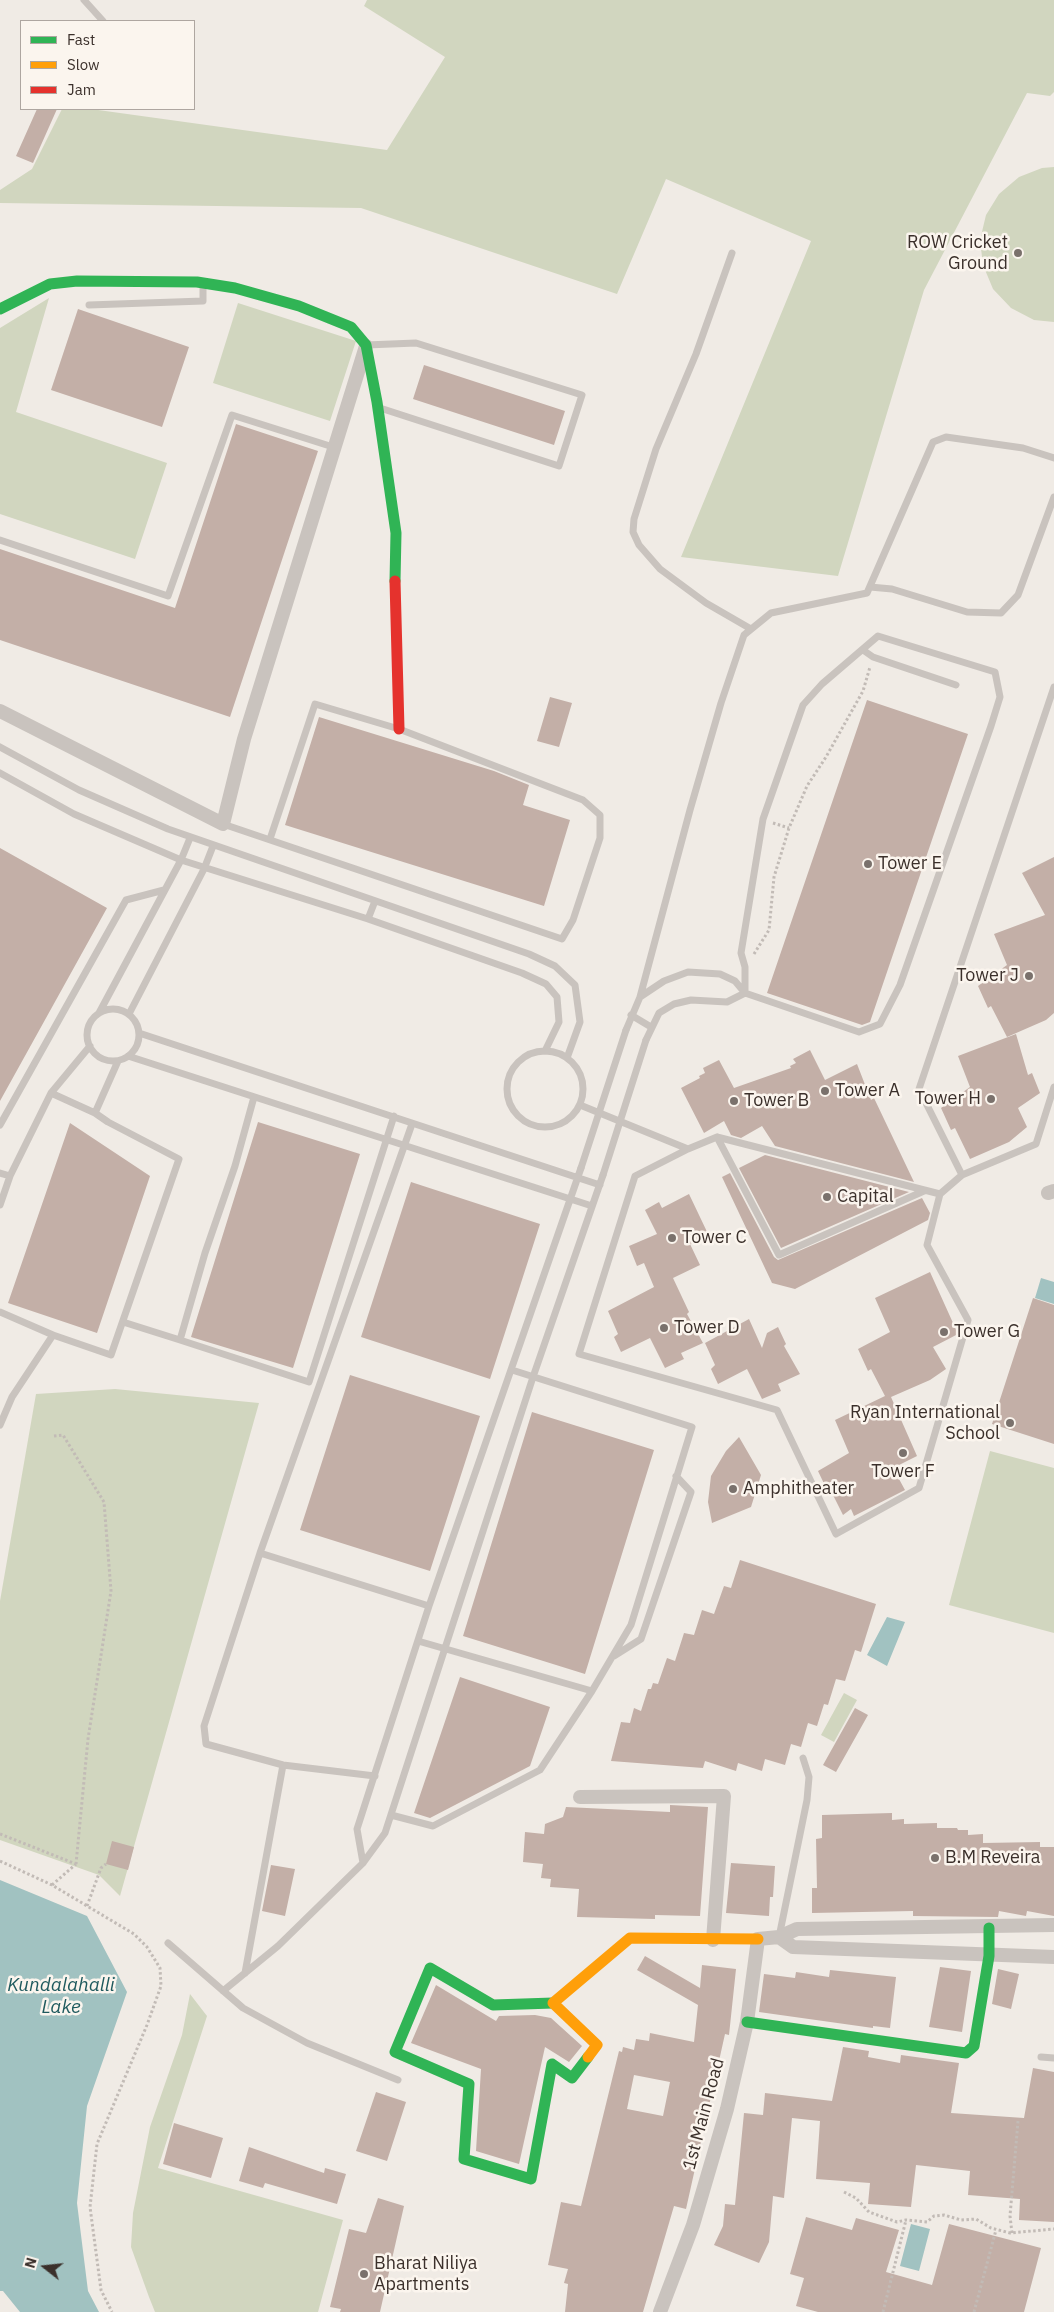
<!DOCTYPE html>
<style>
body{margin:0}
#map{position:relative;width:1054px;height:2312px;overflow:hidden;background:#f0ebe5;font-family:"IBM Plex Sans",sans-serif}
canvas{display:block}
.legend{position:absolute;left:20px;top:20px;width:175px;height:90px;box-sizing:border-box;background:#fbf5ee;border:1px solid #aea6a0;margin:0;padding:6px 9px;list-style:none;font-size:15px;color:#3b302b}
.legend li{display:flex;align-items:center;gap:10px;height:25px}
.legend b{width:25px;border:1px solid #aea6a0}
.north{position:absolute;left:20px;top:2242px;width:50px;height:50px;-webkit-text-stroke:4px #fbf5ee;paint-order:stroke;rotate:286deg;font-size:14px;font-weight:700;line-height:20px;text-align:center;color:#3b302b}
.north::after{content:'';display:block;margin:auto;width:18px;height:22px;background:#3b302b;clip-path:polygon(50% 0,100% 100%,50% 72%,0 100%)}
</style>
<div id="map">
<canvas width="1054" height="2312"></canvas>
<ul class="legend">
<li><b style="height:6px;background:#30b455"></b>Fast</li>
<li><b style="height:6px;background:#ff9f0a"></b>Slow</li>
<li><b style="height:6px;background:#e5322d"></b>Jam</li>
</ul>
<div class="north">N</div>
</div>
<script>
const c = document.querySelector('canvas').getContext('2d');
c.lineJoin = 'round';
function paint(path, color) { c.fillStyle = color; c.fill(path, 'evenodd'); }
const shape = rows => new Path2D(rows.map(r => 'M' + r).join(''));
function stroke(path, color, width, dash) { c.strokeStyle = color; c.lineWidth = width; c.lineCap = dash ? 'butt' : 'round'; c.setLineDash(dash || []); c.stroke(path); }
function label(font, color, halo, rows, align = 'center') {
  c.font = font + ' "IBM Plex Sans",sans-serif'; c.lineWidth = 5; c.setLineDash([]); c.textBaseline = 'middle'; c.strokeStyle = halo; c.fillStyle = color; for (const [text, x, y, turn = 0] of rows) {
    c.save(); c.translate(x, y); c.rotate((+turn || 0) * Math.PI / 180); c.textAlign = isNaN(turn) ? turn : align; if (halo) c.strokeText(text, 0, 0); c.fillText(text, 0, 0); c.restore();
  }
}
paint(shape([
 [367,0,1054,0,1054,92,1050,96,1027,93,924,290,838,576,681,557,811,241,666,179,617,294,361,208,0,203,0,190,32,169,62,109,91,109,387,150,445,57,364,6],
 [1054,167,1054,322,1034,320,1011,308,993,289,983,265,980,240,986,215,999,194,1019,177,1042,168],
 [49,298,16,412,167,463,135,559,0,514,0,328],
 [238,303,356,341,330,421,213,383],
 [115,1389,259,1403,120,1896,99,1875,0,1840,0,1601,36,1394],
 [990,1451,1054,1468,1054,1633,949,1605],
 [844,1693,857,1700,834,1742,821,1735],
 [190,1994,207,2016,158,2168,343,2220,318,2312,155,2312,149,2297,131,2247,133,2213,150,2127,182,2035]
]), '#d1d6bf');
paint(shape([
 [1041,1278,1054,1282,1054,1304,1035,1298],
 [887,1617,905,1622,887,1666,867,1655],
 [0,1880,87,1916,127,1992,87,2106,77,2203,88,2291,99,2312,20,2312,3,2291,0,2291],
 [911,2224,930,2229,919,2271,900,2266]
]), '#a1c2c1');
paint(shape([
 [37,109,57,109,33,163,16,156],
 [78,309,189,347,162,427,51,390],
 [424,365,565,411,554,445,413,399],
 [236,424,318,451,230,717,0,640,0,549,175,608],
 [550,697,572,703,559,747,537,741],
 [867,700,968,734,870,1022,862,1025,767,993],
 [319,717,494,771,529,785,523,805,570,820,544,906,285,825],
 [0,848,107,908,0,1101],
 [1054,857,1054,1013,1046,1020,1007,1037,991,1006,988,1008,978,986,1007,965,994,934,1045,915,1022,873],
 [1016,1034,1028,1075,1032,1073,1040,1093,1018,1108,1027,1127,1009,1142,970,1159,955,1128,951,1130,941,1108,970,1087,958,1056],
 [810,1050,825,1080,857,1064,871,1100,874,1098,914,1182,775,1146,762,1126,741,1138,731,1135,724,1121,704,1133,681,1088,700,1078,699,1076,705,1073,703,1068,719,1060,734,1088,791,1068,790,1066,796,1063,793,1059],
 [258,1122,360,1154,293,1368,191,1337],
 [70,1123,150,1176,97,1333,8,1303],
 [765,1155,909,1192,781,1248,739,1168],
 [730,1173,774,1257,778,1260,922,1198,930,1213,928,1220,795,1289,772,1283,722,1177],
 [411,1182,540,1224,490,1379,361,1337],
 [689,1194,709,1236,690,1244,700,1265,673,1278,689,1312,687,1314,703,1343,681,1353,684,1359,665,1368,650,1338,621,1352,614,1337,618,1334,608,1311,654,1287,644,1263,637,1266,629,1246,657,1234,645,1210,659,1202,662,1208],
 [930,1272,958,1334,933,1347,946,1369,930,1380,891,1397,917,1456,893,1468,905,1490,854,1516,851,1509,843,1515,831,1491,828,1492,818,1471,849,1453,835,1420,885,1396,871,1369,868,1371,858,1349,890,1332,875,1298],
 [1033,1298,1054,1305,1054,1444,992,1424],
 [749,1319,762,1348,767,1333,778,1327,786,1344,784,1346,800,1374,778,1384,781,1391,762,1399,747,1369,718,1384,711,1369,715,1365,705,1343],
 [350,1375,480,1416,430,1571,300,1530],
 [532,1412,654,1450,585,1674,463,1636],
 [739,1437,761,1475,751,1507,712,1523,708,1502,711,1476,726,1451],
 [740,1560,876,1604,861,1652,855,1650,845,1681,836,1679,828,1705,824,1704,817,1726,808,1723,801,1747,791,1744,785,1765,765,1759,762,1771,738,1763,736,1771,705,1761,703,1768,611,1761,621,1722,630,1723,634,1708,641,1711,648,1689,651,1689,653,1683,658,1684,667,1658,675,1661,684,1633,694,1635,702,1610,714,1614,724,1586,731,1588],
 [460,1677,550,1707,530,1766,430,1818,414,1813],
 [855,1708,868,1715,836,1772,823,1765],
 [670,1805,708,1807,700,1916,655,1915,655,1919,577,1917,579,1889,550,1887,551,1879,541,1878,543,1864,523,1862,525,1832,544,1834,545,1824,563,1817,566,1807,670,1812],
 [892,1813,892,1820,904,1819,904,1824,937,1823,937,1828,957,1828,958,1830,968,1830,968,1835,983,1834,983,1843,1040,1842,1040,1847,1054,1847,1054,1916,1027,1911,1026,1916,999,1911,998,1917,913,1916,913,1911,812,1913,812,1888,817,1888,816,1839,822,1838,822,1815],
 [112,1841,134,1847,128,1870,106,1864],
 [731,1863,775,1866,773,1897,770,1897,769,1916,726,1913],
 [271,1865,295,1869,285,1916,262,1911],
 [645,1956,700,1988,702,1965,736,1969,729,2035,725,2034,686,2209,674,2206,643,2312,565,2312,568,2284,564,2283,568,2269,548,2265,561,2202,581,2206,619,2051,622,2052,623,2047,634,2050,636,2039,649,2041,650,2033,694,2042,698,2005,637,1970],
 [634,2075,670,2082,663,2116,627,2109],
 [940,1967,971,1971,962,2032,929,2027],
 [998,1969,1019,1974,1011,2009,992,2004],
 [830,1970,896,1977,890,2028,873,2026,873,2028,759,2012,764,1974,795,1978,796,1972,829,1977],
 [436,1985,496,2021,499,2016,535,2015,551,2018,582,2046,569,2062,545,2047,519,2164,476,2151,481,2069,411,2043],
 [843,2047,869,2051,868,2057,900,2063,901,2055,959,2063,951,2113,1024,2118,1033,2068,1054,2072,1054,2222,1019,2220,1020,2199,968,2195,970,2171,916,2165,911,2207,868,2204,870,2183,816,2179,820,2121,792,2118,784,2198,773,2196,769,2242,759,2263,714,2245,723,2226,725,2204,735,2205,744,2113,763,2115,765,2093,832,2101],
 [376,2092,406,2102,387,2161,356,2151],
 [174,2123,223,2138,211,2178,163,2164],
 [249,2147,324,2173,325,2168,346,2174,337,2204,265,2183,263,2188,239,2181],
 [378,2198,404,2206,380,2312,340,2312,341,2309,330,2307,349,2229,366,2233],
 [806,2217,852,2230,856,2218,899,2230,886,2272,932,2285,949,2224,1041,2248,1024,2312,818,2312,796,2306,804,2278,790,2274]
]), '#c3afa7');
stroke(shape([
 [773,823,789,828],
 [754,954,769,930,774,877,789,828,807,786,826,757,863,691,870,667],
 [54,1436,63,1435,104,1502,111,1591,88,1739,76,1864],
 [0,1834,76,1864],
 [0,1861,52,1885,134,1934,147,1947,160,1968,161,1986,147,2025,97,2144,90,2207,101,2290,112,2312],
 [52,1885,76,1864],
 [87,1906,101,1868,106,1864],
 [844,2192,856,2198,869,2212,897,2222,906,2220,927,2222,934,2216,944,2215,961,2220,976,2219,991,2228,1010,2233,1054,2229],
 [1012,2233,1010,2216,1018,2121],
 [883,2312,906,2220],
 [974,2312,996,2230]
]), '#c2bbb6', 3, [2.5, 2.5]);
stroke(shape([
 [84,0,103,21],
 [732,253,696,354,656,449,634,519,633,532,639,545,660,569,706,603,751,629],
 [89,305,203,301,203,283],
 [366,345,416,343,582,395,559,466,380,408],
 [0,540,168,596,232,415,333,447],
 [870,587,892,589,967,612,1001,613,1018,595,1054,497],
 [863,650,873,657,956,685],
 [0,747,79,790,168,829,529,954,555,966,575,985,580,1022,567,1058],
 [0,773,74,814,181,860,368,919,522,973,546,984,557,997,559,1022,545,1051],
 [223,824,562,939,573,920,600,838,600,815,583,800,399,729,315,704,270,839],
 [368,919,375,901],
 [640,997,690,810,721,703,744,635,771,613,867,593,933,442,946,437,1023,448,1054,458],
 '87 1035a26 26 0 1 1 52 0a26 26 0 1 1-52 0Z',
 [99,1013,181,860,190,838],
 [129,1014,204,869,213,846],
 [631,1015,651,1027],
 [626,1030,640,997,664,981,688,972,720,974,735,981,745,993,859,1032,880,1024,900,985,991,726,1000,697,995,672,878,636,822,684,803,705,763,819,741,953,745,967,745,993],
 [139,1033,600,1185],
 [646,1040,659,1013,674,1004,691,1000,727,1002,745,993],
 '507 1089a38 38 0 1 1 76 0a38 38 0 1 1-76 0Z',
 [128,1056,592,1206],
 [254,1097,235,1166,205,1253,180,1340,309,1382,394,1116],
 [580,1105,688,1149],
 [95,1113,118,1061],
 [0,1125,126,900,164,890],
 [717,1137,779,1255,924,1191],
 [0,1173,10,1176],
 [962,1175,919,1089,1054,687],
 [940,1194,717,1137,688,1149,635,1176,579,1354,777,1410,836,1534,919,1488,968,1320,927,1245,940,1194,962,1175,1036,1144,1054,1087],
 [0,1205,10,1176,51,1093,90,1046],
 [0,1312,53,1335],
 [123,1322,180,1340],
 [0,1425,12,1397,53,1335,111,1355,179,1159,108,1122,95,1113,51,1093],
 [260,1553,429,1606],
 [418,1641,592,1691,631,1625,692,1427,512,1370],
 [614,1656,641,1639,691,1492,676,1476],
 [375,1776,283,1765,206,1744,204,1726,260,1553,412,1124],
 [391,1815,433,1826,540,1770,592,1691],
 [363,1863,357,1829,429,1606,581,1168],
 [779,1937,807,1800,809,1777,803,1758],
 [168,1943,243,2008,307,2043,398,2080],
 [245,1973,283,1765],
 [223,1991,278,1946,363,1863,385,1833,533,1377,603,1175],
 [1041,2057,1054,2058]
]), '#c9c3be', 7);
stroke(shape([
 [0,711,223,824,244,739,366,346],
 [1048,1193,1054,1191],
 [580,1797,724,1796,713,1940],
 [779,1937,793,1947,1054,1957],
 [660,2312,693,2225,727,2109,747,2022,758,1939,779,1937,797,1929,1054,1925]
]), '#c9c3be', 14);
stroke(shape([
 [0,309,50,284,77,281,197,282,235,288,299,306,351,327,366,345,377,402,396,533,395,581],
 [553,2003,493,2005,430,1968,395,2052,469,2084,464,2159,531,2179,552,2064,572,2078,588,2057],
 [747,2022,966,2053,974,2046,989,1956,989,1928]
]), '#30b455', 11);
stroke(shape([
 [588,2057,597,2045,553,2003,630,1938,758,1939]
]), '#ff9f0a', 11);
stroke(shape([
 [395,581,399,729]
]), '#e5322d', 11);
stroke(shape([
 [581,1168,626,1030],
 [603,1175,646,1040]
]), '#c9c3be', 7);
for (const [x, y, r, color] of [
 [1018,253,5,"#7a716c"],
 [868,864,5,"#7a716c"],
 [1029,976,5,"#7a716c"],
 [825,1091,5,"#7a716c"],
 [991,1099,5,"#7a716c"],
 [734,1101,5,"#7a716c"],
 [827,1197,5,"#7a716c"],
 [672,1238,5,"#7a716c"],
 [664,1328,5,"#7a716c"],
 [944,1332,5,"#7a716c"],
 [1010,1423,5,"#7a716c"],
 [903,1453,5,"#7a716c"],
 [733,1489,5,"#7a716c"],
 [935,1858,5,"#7a716c"],
 [364,2274,5,"#7a716c"]
]) { const dot = new Path2D(); dot.arc(x, y, r, 0, 2 * Math.PI); c.fillStyle = color; c.fill(dot); stroke(dot, '#fbf5ee', 2); }
label('18px', '#3b302b', '#fbf5ee', [
 ["ROW Cricket",1008,243,"right"],
 ["Ground",1008,264,"right"],
 ["Tower E",878,864],
 ["Tower J",1019,976,"right"],
 ["Tower A",835,1091],
 ["Tower H",981,1099,"right"],
 ["Tower B",744,1101],
 ["Capital",837,1197],
 ["Tower C",682,1238],
 ["Tower D",674,1328],
 ["Tower G",954,1332],
 ["Ryan International",1000,1413,"right"],
 ["School",1000,1434,"right"],
 ["Tower F",903,1472,"center"],
 ["Amphitheater",743,1489],
 ["B.M Reveira",945,1858],
 ["Bharat Niliya",374,2264],
 ["Apartments",374,2285]
], 'left');
label('18px', '#3b302b', '#fbf5ee', [
 ["1st Main Road",704,2114,-75]
]);
label('italic 19px', '#1f5a5e', '#fbf5ee', [
 ["Kundalahalli",61,1986],
 ["Lake",61,2008]
]);
</script>
